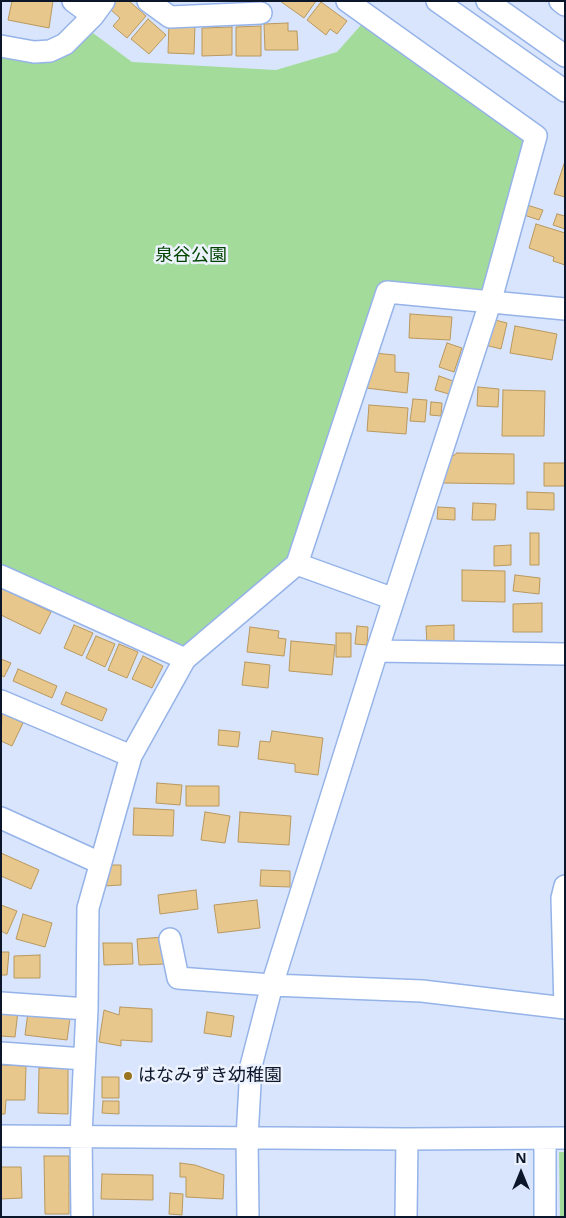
<!DOCTYPE html>
<meta charset="utf-8">
<style>
body{margin:0}
#map{position:relative;width:566px;height:1218px;overflow:hidden;background:#d9e5fc;font-family:"Noto Sans",sans-serif}
canvas{display:block}
.frame{position:absolute;inset:0;border:2px solid #0c162a;pointer-events:none}
.north{position:absolute;left:496px;top:1148px;width:50px;height:50px;-webkit-text-stroke:4px #ecf2fe;paint-order:stroke;rotate:0deg;font-size:14px;font-weight:700;line-height:20px;text-align:center;color:#0c162a}
.north::after{content:'';display:block;margin:auto;width:18px;height:22px;background:#0c162a;clip-path:polygon(50% 0,100% 100%,50% 72%,0 100%)}
</style>
<div id="map">
<canvas width="566" height="1218"></canvas>
<div class="frame"></div>
<div class="north">N</div>
</div>
<script>
const c = document.querySelector('canvas').getContext('2d');
c.lineJoin = 'round';
function paint(path, color) { c.fillStyle = color; c.fill(path, 'evenodd'); }
const shape = rows => new Path2D(rows.map(r => 'M' + r).join(''));
function stroke(path, color, width, dash) { c.strokeStyle = color; c.lineWidth = width; c.lineCap = dash ? 'butt' : 'round'; c.setLineDash(dash || []); c.stroke(path); }
function label(font, color, halo, rows, align = 'center') {
  c.font = font + ' "Noto Sans","Noto Sans JP",sans-serif'; c.lineWidth = 5; c.setLineDash([]); c.textBaseline = 'middle'; c.strokeStyle = halo; c.fillStyle = color; for (const [text, x, y, turn = 0] of rows) {
    c.save(); c.translate(x, y); c.rotate((+turn || 0) * Math.PI / 180); c.textAlign = isNaN(turn) ? turn : align; if (halo) c.strokeText(text, 0, 0); c.fillText(text, 0, 0); c.restore();
  }
}
paint(shape([
 [361,25,524,139,485,293,384,282,295,552,187,647,1,566,1,54,32,60,67,55,93,33,132,62,276,70,337,52],
 [559,1152,565,1152,565,1217,560,1217]
]), '#a3db9b');
const building = shape([
 [12,1,53,1,49,28,8,20,12,1],
 [116,1,129,1,146,16,127,38,113,26,120,18,110,9,116,1],
 [280,1,316,1,304,18,280,1],
 [321,2,347,21,337,34,330,29,326,35,307,20,321,2],
 [148,19,166,35,149,54,131,39,148,19],
 [169,23,195,24,194,54,168,53,169,23],
 [288,23,288,31,297,31,298,50,265,50,264,24,288,23],
 [261,26,261,56,236,56,236,27,261,26],
 [232,27,232,55,202,56,202,28,232,27],
 [564,164,565,164,565,197,554,194,564,164],
 [527,205,543,210,539,220,524,215,527,205],
 [557,214,565,216,565,229,553,225,557,214],
 [536,224,565,233,565,265,553,261,554,257,529,248,536,224],
 [410,314,452,317,450,340,409,338,410,314],
 [491,319,507,323,501,349,485,345,491,319],
 [515,326,557,334,552,360,510,353,515,326],
 [447,343,462,348,454,372,439,367,447,343],
 [374,353,395,355,395,372,409,373,407,393,358,387,374,353],
 [439,376,453,381,449,394,435,390,439,376],
 [478,387,499,389,498,407,477,406,478,387],
 [503,390,545,391,544,436,502,436,503,390],
 [413,399,427,400,425,422,410,421,413,399],
 [431,402,442,403,441,416,430,415,431,402],
 [369,405,408,408,406,434,367,431,369,405],
 [457,453,514,454,514,484,443,483,450,458,457,453],
 [544,463,565,463,565,486,544,486,544,463],
 [527,492,554,493,554,510,527,509,527,492],
 [473,503,496,504,495,520,472,520,473,503],
 [438,507,455,508,455,520,437,519,438,507],
 [530,533,539,533,539,565,530,565,530,533],
 [511,545,511,565,494,566,494,546,511,545],
 [462,570,505,571,505,602,462,601,462,570],
 [515,575,540,578,539,594,513,591,515,575],
 [1,588,51,612,40,634,1,615,1,588],
 [542,603,542,632,513,632,513,604,542,603],
 [74,625,93,633,82,656,64,648,74,625],
 [454,625,454,645,427,645,426,626,454,625],
 [357,626,368,627,367,645,355,644,357,626],
 [250,627,279,631,278,638,286,639,284,656,247,652,250,627],
 [336,633,351,633,351,657,336,657,336,633],
 [96,636,115,644,105,667,86,658,96,636],
 [291,641,335,645,332,675,289,671,291,641],
 [119,644,138,652,127,678,108,670,119,644],
 [143,656,163,666,152,688,132,679,143,656],
 [1,659,11,663,4,677,1,675,1,659],
 [245,662,270,665,268,688,242,685,245,662],
 [18,669,57,686,52,698,13,681,18,669],
 [66,692,107,709,102,721,61,704,66,692],
 [2,713,23,723,12,746,1,741,2,713],
 [219,730,240,732,238,747,218,745,219,730],
 [272,731,323,738,318,775,295,772,295,764,258,759,260,741,270,742,272,731],
 [157,783,182,785,180,805,156,803,157,783],
 [186,786,219,786,219,806,186,806,186,786],
 [134,808,174,810,173,836,133,835,134,808],
 [205,812,230,816,225,843,201,840,205,812],
 [240,812,291,816,289,845,238,842,240,812],
 [1,853,39,870,31,889,1,876,1,853],
 [104,865,121,865,121,885,104,886,104,865],
 [261,870,290,871,290,887,260,886,261,870],
 [196,890,198,909,160,914,158,895,196,890],
 [257,900,260,928,218,933,214,905,257,900],
 [1,905,17,911,7,934,1,931,1,905],
 [23,914,52,923,45,947,16,939,23,914],
 [164,937,165,964,139,965,137,939,164,937],
 [103,943,132,943,133,964,104,965,103,943],
 [1,952,9,952,7,975,1,975,1,952],
 [40,955,40,978,14,978,14,956,40,955],
 [120,1007,152,1009,152,1042,121,1040,121,1046,99,1042,104,1010,119,1015,120,1007],
 [1,1009,18,1011,15,1037,1,1036,1,1009],
 [28,1012,70,1018,67,1040,25,1035,28,1012],
 [207,1012,234,1016,231,1037,204,1033,207,1012],
 [1,1065,26,1066,25,1100,6,1100,5,1114,1,1114,1,1065],
 [39,1068,68,1068,68,1114,38,1113,39,1068],
 [102,1077,119,1077,119,1098,102,1098,102,1077],
 [103,1101,119,1101,119,1114,102,1113,103,1101],
 [44,1156,69,1156,69,1214,45,1214,44,1156],
 [180,1163,195,1165,224,1175,223,1199,186,1197,186,1177,180,1177,180,1163],
 [1,1167,21,1167,22,1198,1,1199,1,1167],
 [102,1174,153,1175,153,1200,101,1199,102,1174],
 [170,1193,183,1194,182,1215,169,1214,170,1193]
]);
paint(building, '#e8c78c');
stroke(building, '#b8985f', 1);
const minor = shape([
 [73,1,93,16],
 [148,1,170,17,261,13],
 [437,1,565,91],
 [487,1,565,56],
 [560,1,565,5],
 [1,46,34,52,50,51,65,44,93,16,104,1],
 [297,564,394,599],
 [1,576,185,659],
 [377,651,565,654],
 [1,701,131,756],
 [1,818,100,863],
 [170,939,178,978,272,985,422,991,565,1008],
 [1,1003,87,1009],
 [565,1008,562,898,565,886],
 [1,1053,84,1059],
 [1,1136,407,1139,565,1138],
 [545,1139,545,1217],
 [82,1217,81,1135,87,1009,88,908,131,756,185,659,297,564,387,292,565,309],
 [248,1217,247,1138,251,1066,272,985,377,651,490,303,536,136,347,1],
 [406,1217,407,1139]
]);
stroke(minor, '#95b3e8', 24);
stroke(minor, '#fff', 21);
for (const [x, y, r, color] of [
 [128,1076,5,"#9a731f"]
]) { const dot = new Path2D(); dot.arc(x, y, r, 0, 2 * Math.PI); c.fillStyle = color; c.fill(dot); stroke(dot, '#ecf2fe', 2); }
label('18px', '#034500', '#ecf2fe', [
 ["泉谷公園",191,256]
]);
label('18px', '#0c162a', '#ecf2fe', [
 ["はなみずき幼稚園",138,1076]
], 'left');
</script>
